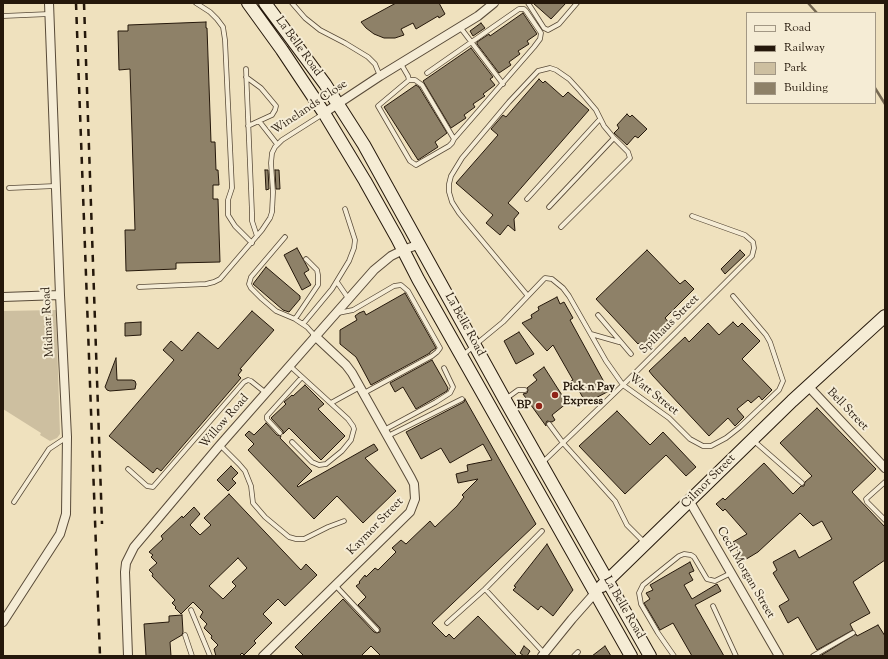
<!DOCTYPE html>
<style>
body{margin:0}
#map{position:relative;width:888px;height:659px;overflow:hidden;background:#efe1be;font-family:"Sorts Mill Goudy",serif}
canvas{display:block}
.frame{position:absolute;inset:0;border:4px solid #25180b;pointer-events:none}
.legend{position:absolute;left:746px;top:12px;width:130px;height:92px;box-sizing:border-box;background:#f5ecd5;border:1px solid #a29784;margin:0;padding:5px 7px;list-style:none;font-size:12px;color:#25180b}
.legend li{display:flex;align-items:center;gap:8px;height:20px}
.legend b{width:20px;border:1px solid #a29784}
</style>
<div id="map">
<canvas width="888" height="659"></canvas>
<div class="frame"></div>
<ul class="legend">
<li><b style="height:5px;background:#f5ecd5"></b>Road</li>
<li><b style="height:5px;background:#25180b"></b>Railway</li>
<li><b style="height:11px;background:#cdbfa0"></b>Park</li>
<li><b style="height:11px;background:#8e8168"></b>Building</li>
</ul>
</div>
<script>
const c = document.querySelector('canvas').getContext('2d');
c.lineJoin = 'round';
function paint(path, color) { c.fillStyle = color; c.fill(path, 'evenodd'); }
const shape = rows => new Path2D(rows.map(r => 'M' + r).join(''));
function stroke(path, color, width, dash) { c.strokeStyle = color; c.lineWidth = width; c.lineCap = dash ? 'butt' : 'round'; c.setLineDash(dash || []); c.stroke(path); }
function label(font, color, halo, rows, align = 'center') {
  c.font = font + ' "Sorts Mill Goudy",serif'; c.lineWidth = 4; c.setLineDash([]); c.textBaseline = 'middle'; c.strokeStyle = halo; c.fillStyle = color; for (const [text, x, y, turn = 0] of rows) {
    c.save(); c.translate(x, y); c.rotate((+turn || 0) * Math.PI / 180); c.textAlign = isNaN(turn) ? turn : align; if (halo) c.strokeText(text, 0, 0); c.fillText(text, 0, 0); c.restore();
  }
}
paint(shape([
 [56,310,60,434,57,438,50,441,40,435,41,433,3,409,3,311]
]), '#cdbfa0');
stroke(shape([
 [808,3,817,13],
 [875,88,885,104]
]), '#756852', 2.5);
const building = shape([
 [396,3,439,3,445,14,439,18,438,16,416,29,413,23,401,29,404,35,395,38,384,38,374,34,366,28,361,22,396,3],
 [533,3,566,3,551,19,533,3],
 [523,13,537,34,527,41,529,44,518,51,520,54,509,62,511,65,499,73,477,44,477,42,489,34,490,36,523,13],
 [206,22,206,28,207,28,211,142,215,142,216,170,218,170,219,185,213,185,213,199,218,199,220,262,176,263,176,269,126,271,125,230,135,230,130,69,119,70,118,31,128,31,128,25,206,22],
 [481,23,485,28,473,36,470,31,481,23],
 [471,48,493,77,490,79,495,85,483,94,485,96,473,104,475,107,464,115,466,118,451,128,423,81,471,48],
 [539,79,543,83,545,81,563,97,568,92,589,110,508,203,519,213,514,219,515,231,508,225,500,235,486,223,493,215,456,183,498,135,491,129,503,115,506,117,539,79],
 [416,85,419,87,447,133,435,142,438,147,418,160,384,107,416,85],
 [627,114,630,117,632,115,647,129,638,138,635,136,627,145,614,133,619,128,617,125,627,114],
 [265,170,268,170,269,189,266,190,265,170],
 [275,170,279,170,280,189,276,189,275,170],
 [297,248,309,270,304,273,311,285,302,290,284,255,297,248],
 [647,250,680,284,685,280,694,289,665,318,671,325,646,349,639,343,638,344,596,299,647,250],
 [740,250,745,255,725,274,721,269,740,250],
 [266,267,300,296,300,299,289,312,283,310,253,284,266,267],
 [405,293,436,348,430,352,430,353,371,385,356,357,340,344,340,330,357,320,355,316,359,313,364,311,366,315,405,293],
 [557,297,560,304,564,302,573,318,570,320,609,391,586,403,578,389,575,390,571,381,573,380,553,345,547,351,522,323,532,318,531,315,539,310,538,307,557,297],
 [252,311,274,330,240,369,242,370,238,375,241,378,161,471,157,468,153,473,109,436,174,360,163,350,171,341,182,351,198,332,218,349,252,311],
 [141,322,141,335,125,336,125,323,141,322],
 [733,322,738,327,742,323,760,341,742,359,772,390,762,400,759,396,751,403,748,400,737,409,744,417,735,426,728,418,709,436,653,376,649,371,685,337,689,342,708,323,719,335,733,322],
 [519,332,534,354,516,364,504,341,519,332],
 [116,358,117,380,132,380,135,381,136,384,135,389,110,391,107,390,105,387,116,358],
 [432,360,448,388,447,391,435,398,416,409,403,387,395,392,390,383,432,360],
 [544,367,567,403,552,415,555,420,552,422,547,421,546,423,546,426,523,394,527,393,528,390,527,388,537,380,533,375,544,367],
 [305,385,324,404,318,409,345,436,321,460,289,428,283,434,283,431,271,418,286,404,284,402,292,395,293,396,305,385],
 [465,399,536,524,432,623,446,637,449,634,454,639,478,616,517,656,381,656,371,646,361,656,304,656,295,647,343,599,374,632,377,633,380,632,380,628,358,605,366,597,356,586,360,583,359,582,365,575,366,577,375,568,378,570,396,552,392,548,401,540,406,544,430,521,435,527,457,506,464,497,462,495,478,479,458,483,456,474,468,471,467,465,492,460,483,444,450,463,441,448,421,459,406,432,464,402,465,399],
 [817,408,876,469,852,492,885,527,885,560,853,582,870,613,850,624,853,630,817,650,798,617,788,623,779,606,789,600,773,573,777,570,773,562,795,550,799,558,832,539,822,521,813,526,800,513,758,552,743,561,733,542,747,534,725,509,723,511,716,504,723,498,725,500,764,463,793,494,801,486,804,486,805,482,812,476,780,443,817,408],
 [617,411,650,445,663,432,696,467,686,476,666,455,625,494,579,446,617,411],
 [266,423,277,435,281,436,280,438,312,471,297,486,298,487,374,444,378,450,365,458,396,491,363,523,337,496,314,519,248,450,254,444,245,435,249,431,254,435,266,423],
 [231,466,238,473,232,479,236,483,228,491,217,480,231,466],
 [229,494,301,570,306,564,317,575,285,606,278,599,263,614,272,623,254,641,256,643,244,655,242,653,239,656,216,656,214,649,218,645,211,638,212,636,204,628,207,624,200,617,203,612,193,602,181,614,175,608,176,607,172,603,175,600,152,576,153,574,149,570,157,563,151,557,153,555,149,552,163,539,161,536,182,516,183,518,194,507,200,514,190,525,200,535,211,525,204,518,229,494],
 [238,558,247,568,232,582,236,586,223,599,209,586,238,558],
 [547,544,573,590,553,616,541,606,538,610,513,590,516,587,514,586,547,544],
 [690,562,694,571,689,573,693,580,684,585,692,599,717,584,721,591,695,605,724,656,692,656,673,623,660,630,644,603,650,599,646,593,653,590,650,585,690,562],
 [182,615,183,632,182,635,170,642,171,656,146,656,144,624,169,622,169,616,182,615],
 [878,625,885,636,885,656,820,656,856,634,857,636,878,625],
 [524,646,530,651,527,656,524,656,520,653,524,646],
 [605,646,611,656,592,656,605,646]
]);
paint(building, '#8e8168');
stroke(building, '#25180b', 1);
const lane = shape([
 [196,3,210,12,217,19,223,27,225,40,232,188,228,200,228,215,235,226,252,243],
 [292,3,305,18,320,30,345,43,368,57,375,64,380,76],
 [528,3,544,28,548,30,559,24,577,3],
 [3,16,49,14],
 [460,27,503,84],
 [401,64,408,76,409,80],
 [246,69,252,213,252,221,257,236],
 [427,73,519,9,524,9,526,11,541,33,540,39,534,47,454,139],
 [246,77,261,88,276,106,275,110,272,115,248,126],
 [409,80,415,80,422,85,454,139,452,143,449,146,416,165,410,161,378,106,409,80],
 [259,121,277,144],
 [9,188,55,186],
 [527,199,600,119],
 [561,227,630,158,628,152,614,138],
 [285,237,251,277,249,284,251,288,262,299,276,311,295,319,307,327,315,336],
 [337,282,348,298],
 [139,287,206,284,214,282,220,279,262,230,270,218,272,212,273,192,271,163,272,153,275,147,282,140,323,114],
 [528,296,459,213,452,202,449,192,449,184,451,176,462,158,509,102,538,71,550,68,556,70,569,79,580,91,596,110,604,126,614,138,549,207],
 [338,313,353,310,394,286,401,285,408,291,440,348,437,352,432,356,364,393],
 [598,315,631,354],
 [295,319,318,285,318,275,317,270,306,259],
 [303,324,332,289,349,261,354,248,355,240,345,209],
 [591,334,619,342],
 [463,355,503,322,543,280,545,278,552,279,563,288,569,296,606,361,623,385,669,418,690,439,703,446,711,446,726,438,740,427,779,390,783,381,770,342,766,335,733,296],
 [290,366,348,419,353,426,354,429,351,440,342,451,326,464,319,465,312,462,292,442],
 [507,398,518,390,525,390],
 [331,403,360,387],
 [549,424,563,443,615,501,627,525,645,543],
 [384,430,436,402,450,393,453,387,444,368],
 [280,433,267,419,267,416,302,377],
 [388,436,462,399],
 [754,441,802,483],
 [220,445,239,464,245,471,251,486,253,503,265,517,289,537,296,539,304,539,328,527,344,521],
 [543,462,623,385,752,256,754,248,753,242,745,235,692,216],
 [128,469,147,486,153,487,244,382,248,380,251,381,266,393],
 [885,482,866,499,867,502,885,520],
 [14,502,49,449,67,437],
 [335,585,377,630],
 [485,589,544,653],
 [713,606,736,656],
 [191,610,210,656],
 [447,623,485,589,542,531],
 [185,635,192,656],
 [574,656,578,652],
 [674,656,658,633,641,604,639,593,643,585,679,556,684,554,691,555,694,557,707,579,715,581,731,573],
 [813,656,853,633]
]);
const street = shape([
 [324,113,380,76,478,16,494,3],
 [3,297,60,295],
 [808,386,885,468],
 [690,502,779,656],
 [3,622,60,534,66,514,67,437,60,295,49,3],
 [128,656,125,572,126,563,134,547,220,445,374,270,391,256,403,250,420,244],
 [263,656,410,512,415,499,414,484,411,478,352,373,346,365,315,336],
 [542,656,572,619,595,593]
]);
const secondary = shape([
 [248,3,282,50,324,113,365,181,397,238,418,279,631,656],
 [265,3,325,84,364,145,505,400,650,656],
 [602,586,792,401,885,316]
]);
stroke(lane, '#584a38', 5.5);
stroke(street, '#584a38', 10);
stroke(secondary, '#25180b', 14);
stroke(lane, '#f5ecd5', 4);
stroke(street, '#f5ecd5', 8);
stroke(secondary, '#f5ecd5', 12);
stroke(shape([
 [76,3,100,656],
 [84,3,102,524]
]), '#25180b', 2.5, [7, 7]);
for (const [x, y, r, color] of [
 [555,395,4,"#8f2418"],
 [539,406,4,"#8f2418"]
]) { const dot = new Path2D(); dot.arc(x, y, r, 0, 2 * Math.PI); c.fillStyle = color; c.fill(dot); stroke(dot, '#f5ecd5', 1.5); }
label('12px', '#25180b', '#f5ecd5', [
 ["La Belle Road",298,47,54],
 ["Winelands Close",310,108,-34],
 ["Midmar Road",49,322,-93],
 ["La Belle Road",464,325,61],
 ["Spilhaus Street",670,325,-45],
 ["Watt Street",653,395,38],
 ["Bell Street",847,410,46],
 ["Willow Road",225,422,-49],
 ["Cilmor Street",709,482,-45],
 ["Kaymor Street",376,527,-46],
 ["Cecil Morgan Street",745,573,60],
 ["La Belle Road",623,608,60]
]);
label('bold 12px', '#25180b', '#f5ecd5', [
 ["Pick n Pay",563,388],
 ["Express",563,402],
 ["BP",531,406,"right"]
], 'left');
</script>
